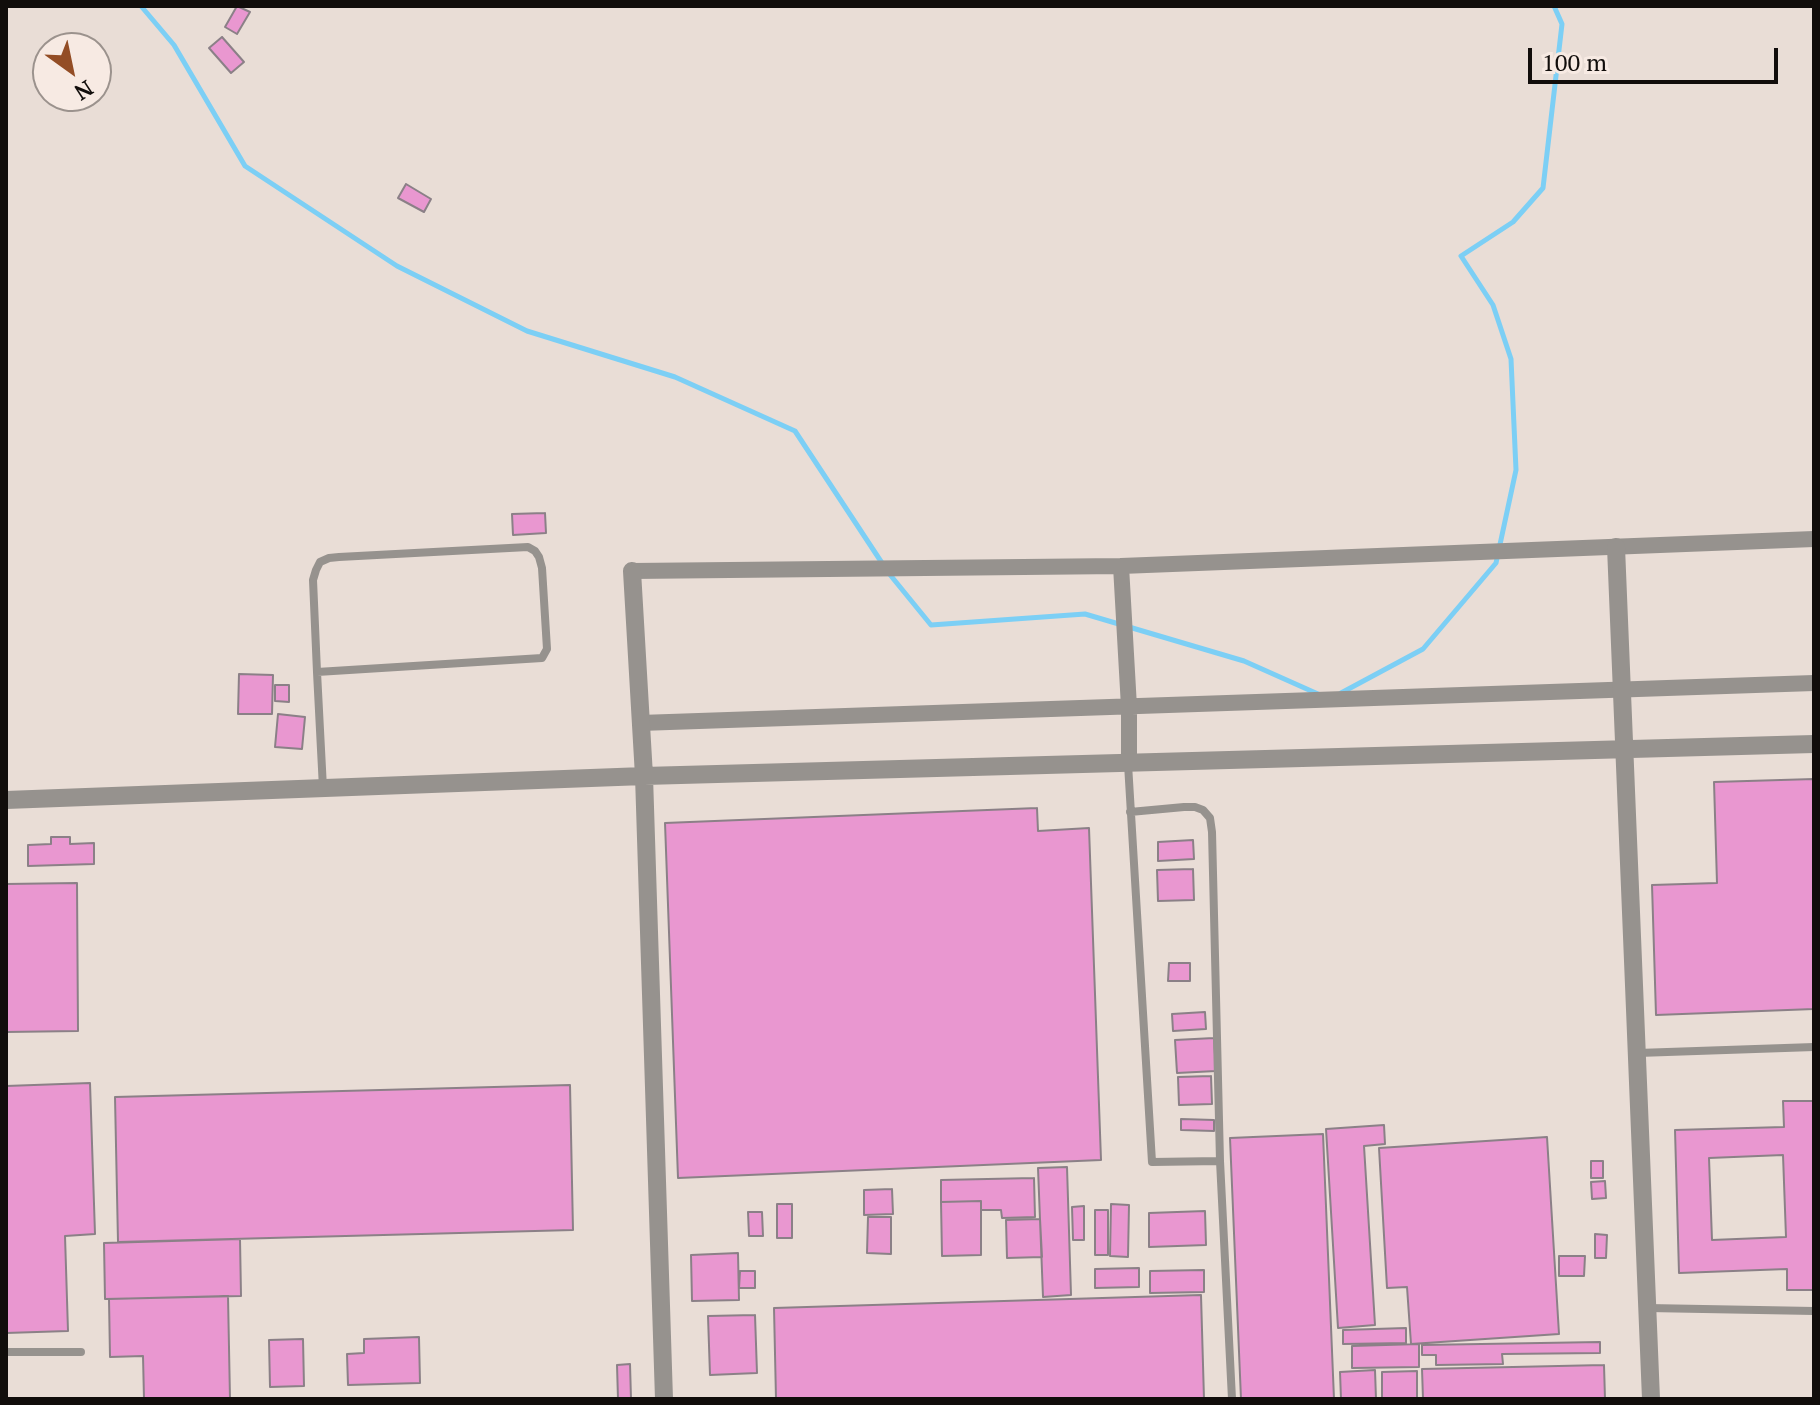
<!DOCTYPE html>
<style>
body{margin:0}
#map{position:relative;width:1820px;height:1405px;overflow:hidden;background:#e9ddd6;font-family:"PT Serif",serif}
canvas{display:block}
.frame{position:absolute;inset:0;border:8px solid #110d0b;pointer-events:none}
.north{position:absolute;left:32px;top:32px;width:80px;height:80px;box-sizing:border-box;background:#f7eae3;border:2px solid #9b928d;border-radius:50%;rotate:147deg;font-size:22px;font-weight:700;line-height:32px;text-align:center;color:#110d0b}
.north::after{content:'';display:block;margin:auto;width:28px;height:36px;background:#934d25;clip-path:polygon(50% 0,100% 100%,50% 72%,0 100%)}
.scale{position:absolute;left:1528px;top:48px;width:250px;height:36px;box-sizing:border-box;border:4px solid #110d0b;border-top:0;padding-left:10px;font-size:24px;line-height:28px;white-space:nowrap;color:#110d0b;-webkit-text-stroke:6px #f7eae3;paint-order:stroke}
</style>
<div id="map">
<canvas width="1820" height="1405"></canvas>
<div class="frame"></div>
<div class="north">N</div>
<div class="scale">100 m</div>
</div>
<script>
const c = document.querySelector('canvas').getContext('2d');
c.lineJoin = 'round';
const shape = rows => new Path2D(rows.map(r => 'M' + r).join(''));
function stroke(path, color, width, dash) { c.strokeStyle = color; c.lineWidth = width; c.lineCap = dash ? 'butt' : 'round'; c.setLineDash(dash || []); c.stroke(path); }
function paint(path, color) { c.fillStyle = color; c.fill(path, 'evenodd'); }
stroke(shape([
 [141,6,174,45,245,166,397,266,527,331,675,377,795,431,882,563],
 [887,571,931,625,1085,614,1244,661,1318,694],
 [1341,693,1423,649,1496,563,1516,470,1511,359,1493,305,1461,256,1513,222,1543,188,1562,24,1554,6]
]), '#7ccff5', 5);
const building = shape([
 [237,6,250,12,237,34,225,27,237,6],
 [222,37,244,62,231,73,209,48,222,37],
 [406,184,431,199,424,212,398,198,406,184],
 [545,513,546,533,513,535,512,514,545,513],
 [239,674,273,675,272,714,238,714,239,674],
 [275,685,289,685,289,702,275,701,275,685],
 [278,714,305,717,302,749,275,747,278,714],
 [1814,779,1814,1009,1656,1015,1652,885,1717,883,1714,782,1814,779],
 [1037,808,1038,831,1089,828,1101,1160,678,1178,665,823,1037,808],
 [51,837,70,837,70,844,94,843,94,864,28,866,28,845,51,844,51,837],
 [1193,840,1194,859,1158,861,1158,842,1193,840],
 [1193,869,1194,900,1158,901,1157,870,1193,869],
 [77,883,78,1031,6,1032,6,884,77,883],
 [1169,963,1190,963,1190,981,1168,981,1169,963],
 [1205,1012,1206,1029,1173,1031,1172,1014,1205,1012],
 [1214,1038,1216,1071,1177,1073,1175,1040,1214,1038],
 [1211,1076,1212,1104,1179,1105,1178,1077,1211,1076],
 [90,1083,95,1234,65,1236,68,1331,6,1333,6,1086,90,1083],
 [570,1085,573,1230,118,1242,115,1097,570,1085],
 [1783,1101,1814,1101,1814,1290,1787,1290,1787,1269,1679,1273,1675,1130,1784,1127,1783,1101],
 [1783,1155,1786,1237,1712,1240,1709,1158,1783,1155],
 [1181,1119,1214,1120,1214,1131,1181,1130,1181,1119],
 [1384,1125,1385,1144,1364,1146,1375,1325,1338,1328,1326,1129,1384,1125],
 [1323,1134,1334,1399,1241,1399,1230,1138,1323,1134],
 [1547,1137,1559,1334,1411,1344,1407,1287,1387,1288,1379,1148,1547,1137],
 [1591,1161,1603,1161,1603,1178,1591,1178,1591,1161],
 [1067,1167,1071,1295,1043,1297,1038,1168,1067,1167],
 [1034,1178,1035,1217,1002,1218,1001,1210,981,1210,981,1201,941,1202,941,1180,1034,1178],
 [1605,1181,1606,1198,1592,1199,1591,1182,1605,1181],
 [892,1189,893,1214,864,1215,864,1190,892,1189],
 [981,1201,981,1255,942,1256,941,1202,981,1201],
 [777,1204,792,1204,792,1238,777,1238,777,1204],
 [1111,1204,1129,1205,1128,1257,1110,1256,1111,1204],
 [1084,1206,1084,1240,1073,1240,1072,1207,1084,1206],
 [1095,1210,1108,1210,1108,1255,1095,1255,1095,1210],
 [1205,1211,1206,1245,1149,1247,1149,1213,1205,1211],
 [748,1212,762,1212,763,1236,749,1236,748,1212],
 [868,1217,891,1217,891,1254,867,1253,868,1217],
 [1040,1219,1042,1257,1007,1258,1006,1220,1040,1219],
 [1595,1234,1607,1235,1606,1258,1595,1258,1595,1234],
 [240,1239,241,1296,105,1299,104,1243,240,1239],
 [738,1253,739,1300,692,1301,691,1255,738,1253],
 [1559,1256,1585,1256,1584,1276,1559,1276,1559,1256],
 [1139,1268,1139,1287,1095,1288,1095,1269,1139,1268],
 [1204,1270,1204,1292,1150,1293,1150,1271,1204,1270],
 [740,1271,755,1271,755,1288,739,1288,740,1271],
 [1201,1295,1204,1399,776,1399,774,1308,1201,1295],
 [228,1296,230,1399,144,1399,143,1356,110,1357,109,1299,228,1296],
 [755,1315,757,1373,710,1375,708,1316,755,1315],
 [1406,1328,1406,1343,1343,1344,1343,1330,1406,1328],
 [419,1337,420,1383,348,1385,347,1354,364,1353,364,1339,419,1337],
 [303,1339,304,1386,270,1387,269,1340,303,1339],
 [1600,1342,1600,1353,1502,1354,1503,1364,1436,1365,1436,1355,1422,1355,1422,1345,1600,1342],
 [1419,1344,1419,1367,1352,1368,1352,1346,1419,1344],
 [630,1364,631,1399,618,1399,617,1365,630,1364],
 [1604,1365,1605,1399,1423,1399,1422,1369,1604,1365],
 [1375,1370,1376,1399,1341,1399,1340,1372,1375,1370],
 [1417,1371,1417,1399,1382,1399,1382,1372,1417,1371]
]);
paint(building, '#e997d0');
stroke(building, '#8b8087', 2);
stroke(shape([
 [317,672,542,658,547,649,542,568,539,557,535,551,528,547,339,557,329,558,320,562,316,570,313,580,317,672,323,788],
 [1128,764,1152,1162,1220,1161],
 [1130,812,1184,807,1195,807,1203,810,1210,818,1212,832,1220,1161,1232,1399],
 [1638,1053,1814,1047],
 [1648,1308,1814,1311],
 [6,1352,81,1352]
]), '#96928e', 8);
stroke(shape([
 [1121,566,1129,707,1129,762],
 [632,571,1121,566,1814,539],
 [640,723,1814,683]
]), '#96928e', 16);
stroke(shape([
 [1616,547,1651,1399],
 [632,571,644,776,664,1399],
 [6,800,644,776,1814,744]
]), '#96928e', 18);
</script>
